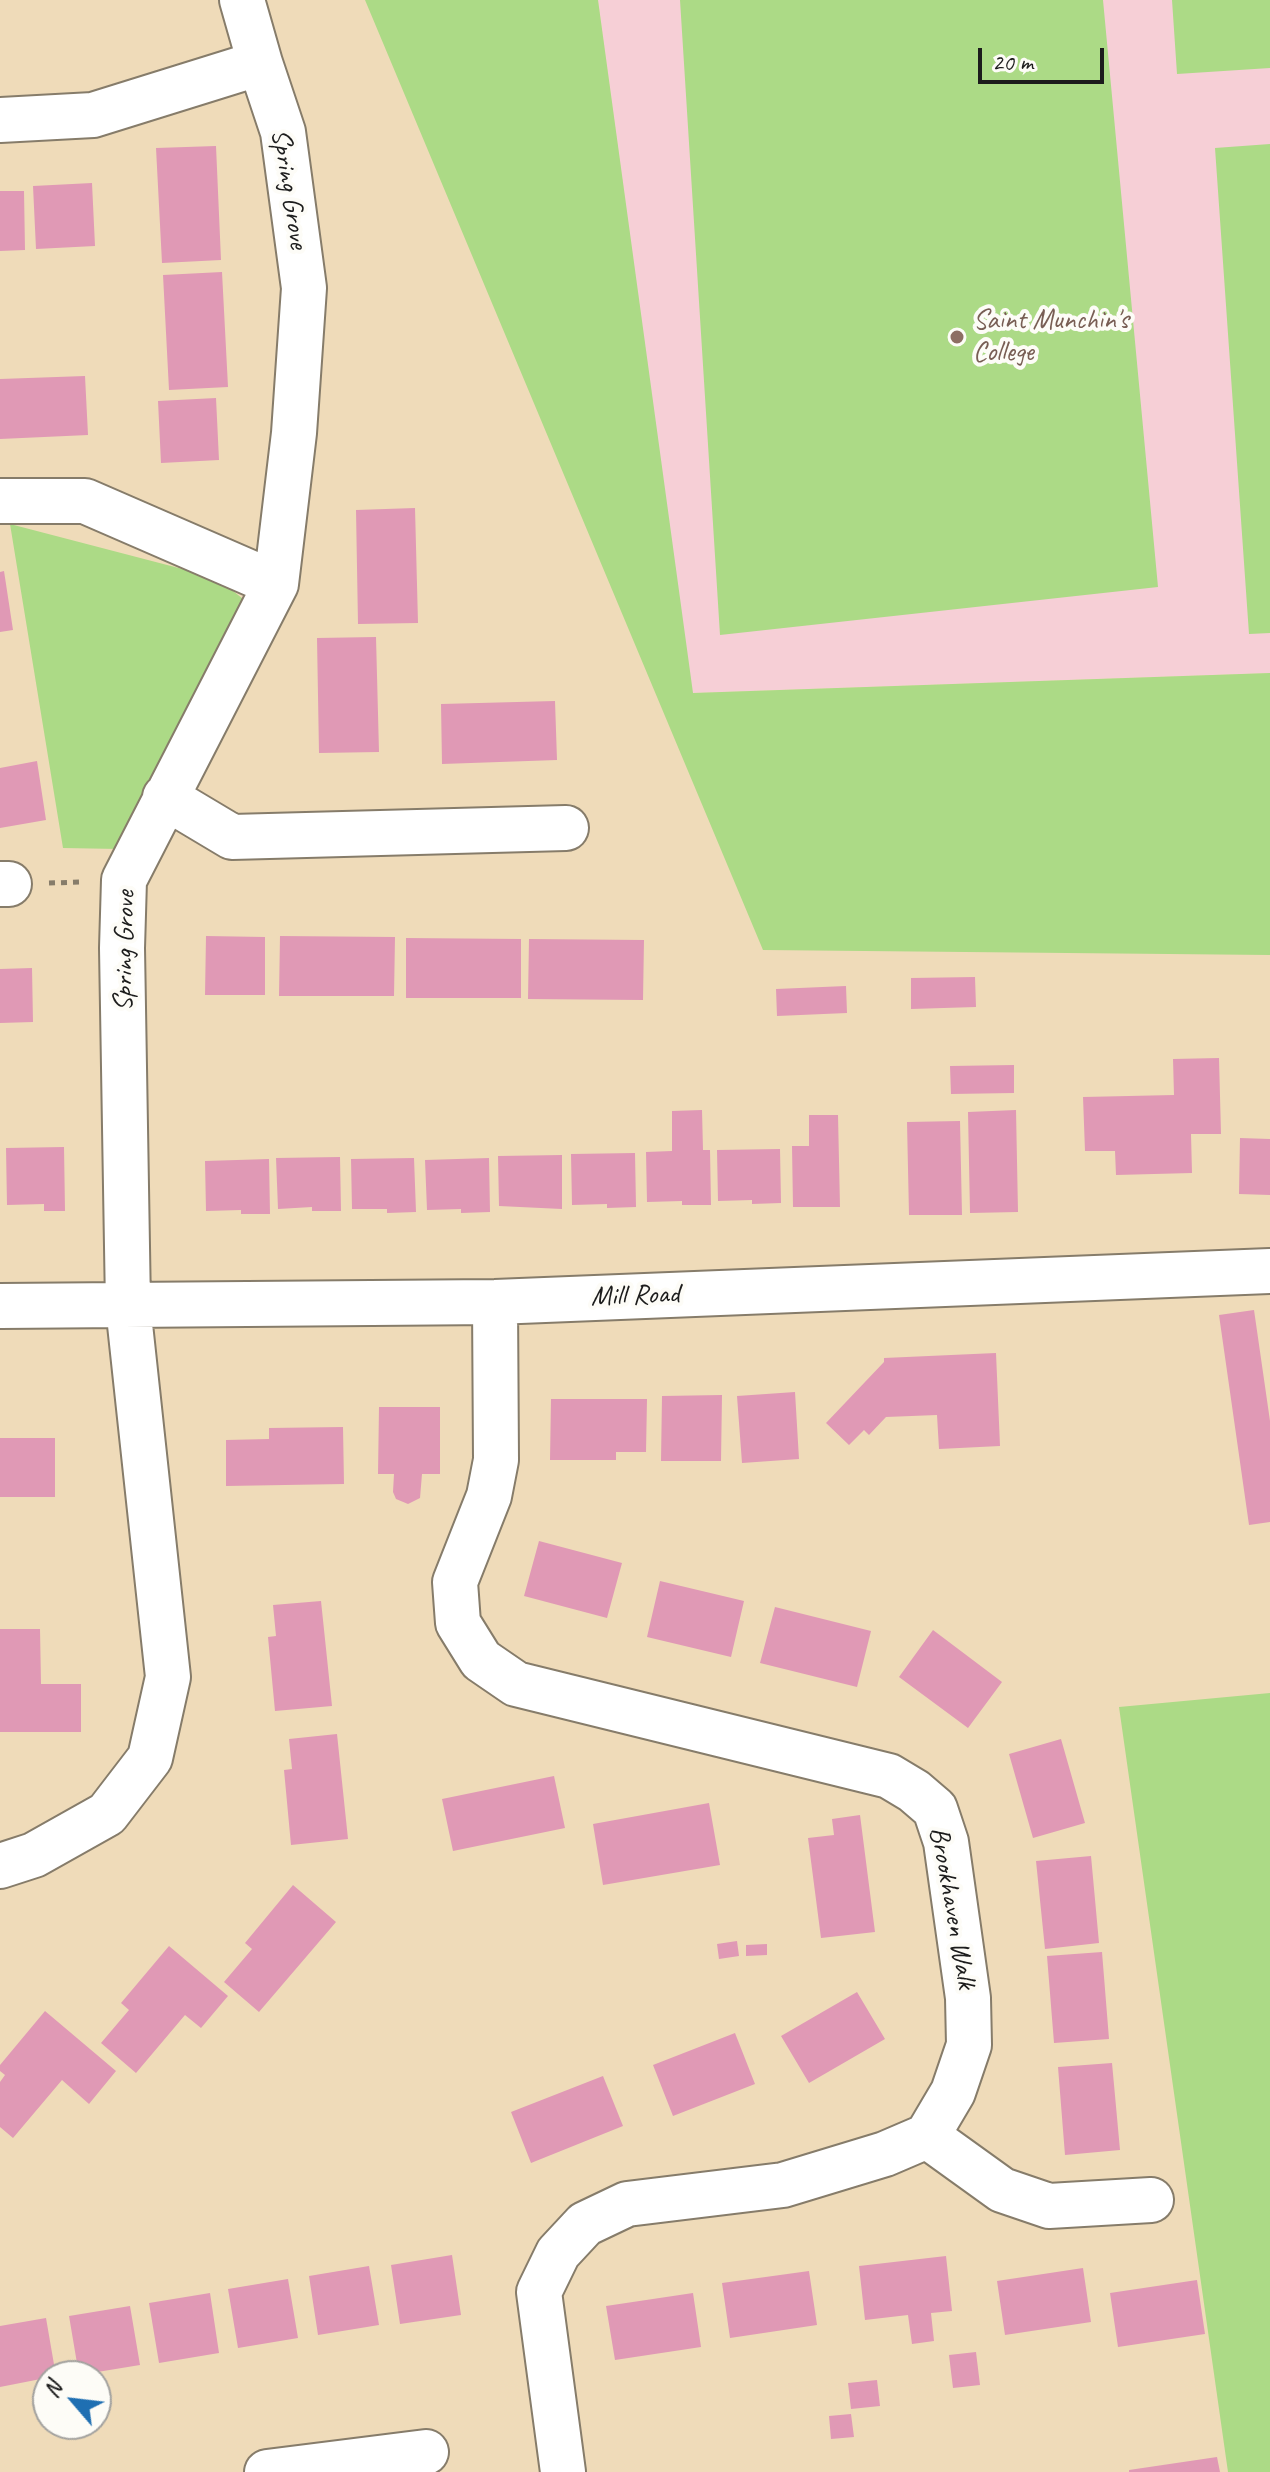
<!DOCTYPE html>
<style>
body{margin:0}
#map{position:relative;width:1270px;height:2472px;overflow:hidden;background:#efdbb9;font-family:Caveat,sans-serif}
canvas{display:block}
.north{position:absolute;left:32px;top:2360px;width:80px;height:80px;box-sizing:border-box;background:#fdfcf7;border:2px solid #a3a29f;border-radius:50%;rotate:298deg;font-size:22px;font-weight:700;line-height:32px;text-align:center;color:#1c1c1c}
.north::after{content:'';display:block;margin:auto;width:28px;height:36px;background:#1f6fb2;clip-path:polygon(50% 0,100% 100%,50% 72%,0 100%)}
.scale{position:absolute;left:978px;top:48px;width:126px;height:36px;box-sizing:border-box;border:4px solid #1c1c1c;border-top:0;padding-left:10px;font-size:24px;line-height:28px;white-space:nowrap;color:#1c1c1c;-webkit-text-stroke:6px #fdfcf7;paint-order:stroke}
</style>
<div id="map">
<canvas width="1270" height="2472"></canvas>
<div class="north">N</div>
<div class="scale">20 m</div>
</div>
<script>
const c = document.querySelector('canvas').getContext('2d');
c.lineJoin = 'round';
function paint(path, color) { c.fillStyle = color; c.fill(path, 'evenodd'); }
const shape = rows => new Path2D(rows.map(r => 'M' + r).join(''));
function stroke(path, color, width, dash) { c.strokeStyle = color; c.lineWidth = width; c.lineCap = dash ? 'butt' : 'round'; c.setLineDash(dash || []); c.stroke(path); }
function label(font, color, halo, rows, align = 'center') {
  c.font = font + ' Caveat,sans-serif'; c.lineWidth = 8; c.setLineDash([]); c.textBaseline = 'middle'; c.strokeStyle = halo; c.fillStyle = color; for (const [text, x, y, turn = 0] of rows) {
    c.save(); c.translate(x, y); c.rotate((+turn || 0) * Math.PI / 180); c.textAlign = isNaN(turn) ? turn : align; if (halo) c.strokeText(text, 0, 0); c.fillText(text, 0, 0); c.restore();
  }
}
paint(shape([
 [598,0,1270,0,1270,673,692,693]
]), '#f6cfd6');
paint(shape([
 [365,0,598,0,693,693,1270,673,1270,955,763,950],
 [680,0,1103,0,1158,587,720,635],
 [1172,0,1270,0,1270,68,1177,74],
 [1270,144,1270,633,1249,634,1215,148],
 [10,524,217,578,243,599,229,644,119,849,63,848],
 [1270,1693,1270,2472,1228,2472,1119,1707]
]), '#acda86');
paint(shape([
 [216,146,221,260,162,263,156,148],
 [92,183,95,246,36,249,33,186],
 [0,191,24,191,25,250,0,251],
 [222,272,228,387,169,390,163,275],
 [85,376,88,435,0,439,0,379],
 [216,398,219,460,161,463,158,401],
 [415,508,418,623,358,624,356,510],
 [4,571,13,630,0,632,0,572],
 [376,637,379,752,319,753,317,638],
 [555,701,557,760,442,764,441,704],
 [37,761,46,820,0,828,0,768],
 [206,936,265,937,265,995,205,995],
 [280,936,395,937,394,996,279,996],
 [406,938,521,939,521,998,406,998],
 [529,939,644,940,643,1000,528,999],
 [32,968,33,1022,0,1023,0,969],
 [975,977,976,1007,911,1009,911,978],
 [846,986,847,1013,777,1016,776,989],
 [1219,1058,1221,1134,1191,1134,1192,1173,1116,1175,1115,1151,1085,1151,1083,1097,1174,1095,1173,1059],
 [1014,1065,1014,1093,951,1094,950,1066],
 [702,1110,703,1150,710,1150,711,1205,682,1205,682,1201,647,1202,646,1152,672,1151,672,1111],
 [1016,1110,1018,1212,970,1213,968,1112],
 [809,1115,838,1115,840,1207,793,1207,792,1146,809,1146],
 [960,1121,962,1215,909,1215,907,1122],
 [1240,1138,1270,1139,1270,1195,1239,1194],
 [64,1147,65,1211,44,1211,44,1204,7,1205,6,1148],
 [780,1149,781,1203,752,1204,752,1200,718,1201,717,1150],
 [635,1153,636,1207,607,1208,607,1204,572,1205,571,1154],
 [562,1155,562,1209,499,1206,498,1156],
 [340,1157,341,1211,312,1211,312,1207,278,1209,276,1158],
 [414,1158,416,1212,387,1213,387,1209,352,1209,351,1159],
 [489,1158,490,1212,461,1213,461,1209,427,1210,425,1160],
 [269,1159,270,1214,241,1214,241,1210,206,1211,205,1161],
 [1254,1310,1270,1421,1270,1522,1249,1525,1219,1315],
 [996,1353,1000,1446,939,1449,937,1415,886,1417,869,1435,864,1430,849,1445,826,1423,884,1362,884,1358],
 [795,1392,799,1459,742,1463,737,1396],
 [722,1395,721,1461,661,1461,662,1396],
 [551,1399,647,1399,646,1452,616,1452,616,1460,550,1460],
 [379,1407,440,1407,440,1474,422,1474,420,1498,408,1504,396,1499,393,1492,394,1474,378,1474],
 [343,1427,344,1484,226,1486,226,1440,269,1439,269,1428],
 [0,1438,55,1438,55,1497,0,1497],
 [539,1541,622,1563,607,1618,524,1596],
 [660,1581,744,1601,731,1657,647,1637],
 [321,1601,332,1706,275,1711,268,1637,276,1636,273,1605],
 [775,1607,871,1631,857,1687,760,1663],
 [0,1629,40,1629,41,1684,81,1684,81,1732,0,1732],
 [933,1630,1002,1682,968,1728,899,1677],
 [337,1734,348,1839,291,1845,284,1770,292,1769,289,1739],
 [1061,1739,1085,1823,1033,1838,1009,1754],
 [554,1776,565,1828,453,1851,442,1799],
 [709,1803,720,1865,603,1885,593,1824],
 [860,1815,875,1932,821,1938,808,1838,834,1835,832,1819],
 [1091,1856,1099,1943,1045,1949,1036,1861],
 [293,1885,336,1922,259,2012,224,1982,252,1949,245,1943],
 [737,1941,739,1956,719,1959,717,1944],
 [767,1944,767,1955,746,1956,746,1945],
 [169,1946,228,1996,201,2028,185,2015,136,2073,101,2043,129,2010,121,2003],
 [1102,1952,1109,2039,1054,2043,1047,1956],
 [857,1992,885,2039,809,2083,781,2036],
 [45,2011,116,2071,89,2104,62,2080,13,2138,0,2127,0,2082,5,2075,0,2071,0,2065],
 [735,2033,755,2084,673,2116,653,2065],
 [1112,2063,1120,2150,1065,2155,1058,2067],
 [603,2076,623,2126,531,2163,511,2112],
 [452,2255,461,2315,400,2324,391,2265],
 [946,2256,952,2311,931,2313,934,2341,912,2344,908,2315,865,2320,859,2266],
 [369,2266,379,2325,318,2335,309,2276],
 [1083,2268,1091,2322,1005,2335,997,2281],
 [809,2271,817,2325,730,2338,722,2283],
 [288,2279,298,2338,238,2348,228,2289],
 [1197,2280,1205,2334,1118,2347,1110,2293],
 [210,2293,219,2353,159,2363,149,2303],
 [693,2293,701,2347,615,2360,606,2306],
 [130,2306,140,2365,79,2375,69,2316],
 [46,2318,56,2376,0,2387,0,2326],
 [976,2352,980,2385,953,2388,949,2355],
 [877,2380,880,2406,851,2409,848,2383],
 [851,2414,854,2437,831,2439,829,2416],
 [1217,2457,1220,2472,1129,2472,1129,2470]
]), '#e099b5');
const minor = shape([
 [242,0,260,63],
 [0,120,93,115,260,63,283,132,304,288,294,433,276,584,124,880,122,948,128,1306,168,1677,150,1758,107,1814,34,1855,0,1866],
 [0,501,85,501,276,584],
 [165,797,232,837,566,828],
 [0,884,9,884],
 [495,1302,496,1460,489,1496,455,1582,458,1623,481,1660,516,1684,889,1776,914,1791,935,1809,946,1842,968,1998,969,2045,953,2092,927,2136,885,2154,783,2185,627,2204,585,2224,558,2253,539,2292,563,2472],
 [0,1306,495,1302,1270,1271],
 [927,2136,1002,2190,1049,2206,1151,2200],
 [267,2472,426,2452]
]);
stroke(minor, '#867c6a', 48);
stroke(shape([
 [49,883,83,882]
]), '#867c6a', 5, [6, 6]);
stroke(minor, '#fff', 44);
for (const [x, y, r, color] of [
 [957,337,8,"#8d6e63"]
]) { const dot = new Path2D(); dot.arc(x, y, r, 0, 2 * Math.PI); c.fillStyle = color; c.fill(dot); stroke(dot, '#fdfcf7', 3); }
label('28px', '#1c1c1c', '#fdfcf7', [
 ["Spring Grove",289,189,81],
 ["Spring Grove",125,951,-89],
 ["Mill Road",635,1296,-2],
 ["Brookhaven Walk",952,1908,80]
]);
label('28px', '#785e54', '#fdfcf7', [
 ["Saint Munchin's",973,321],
 ["College",973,353]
], 'left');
</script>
